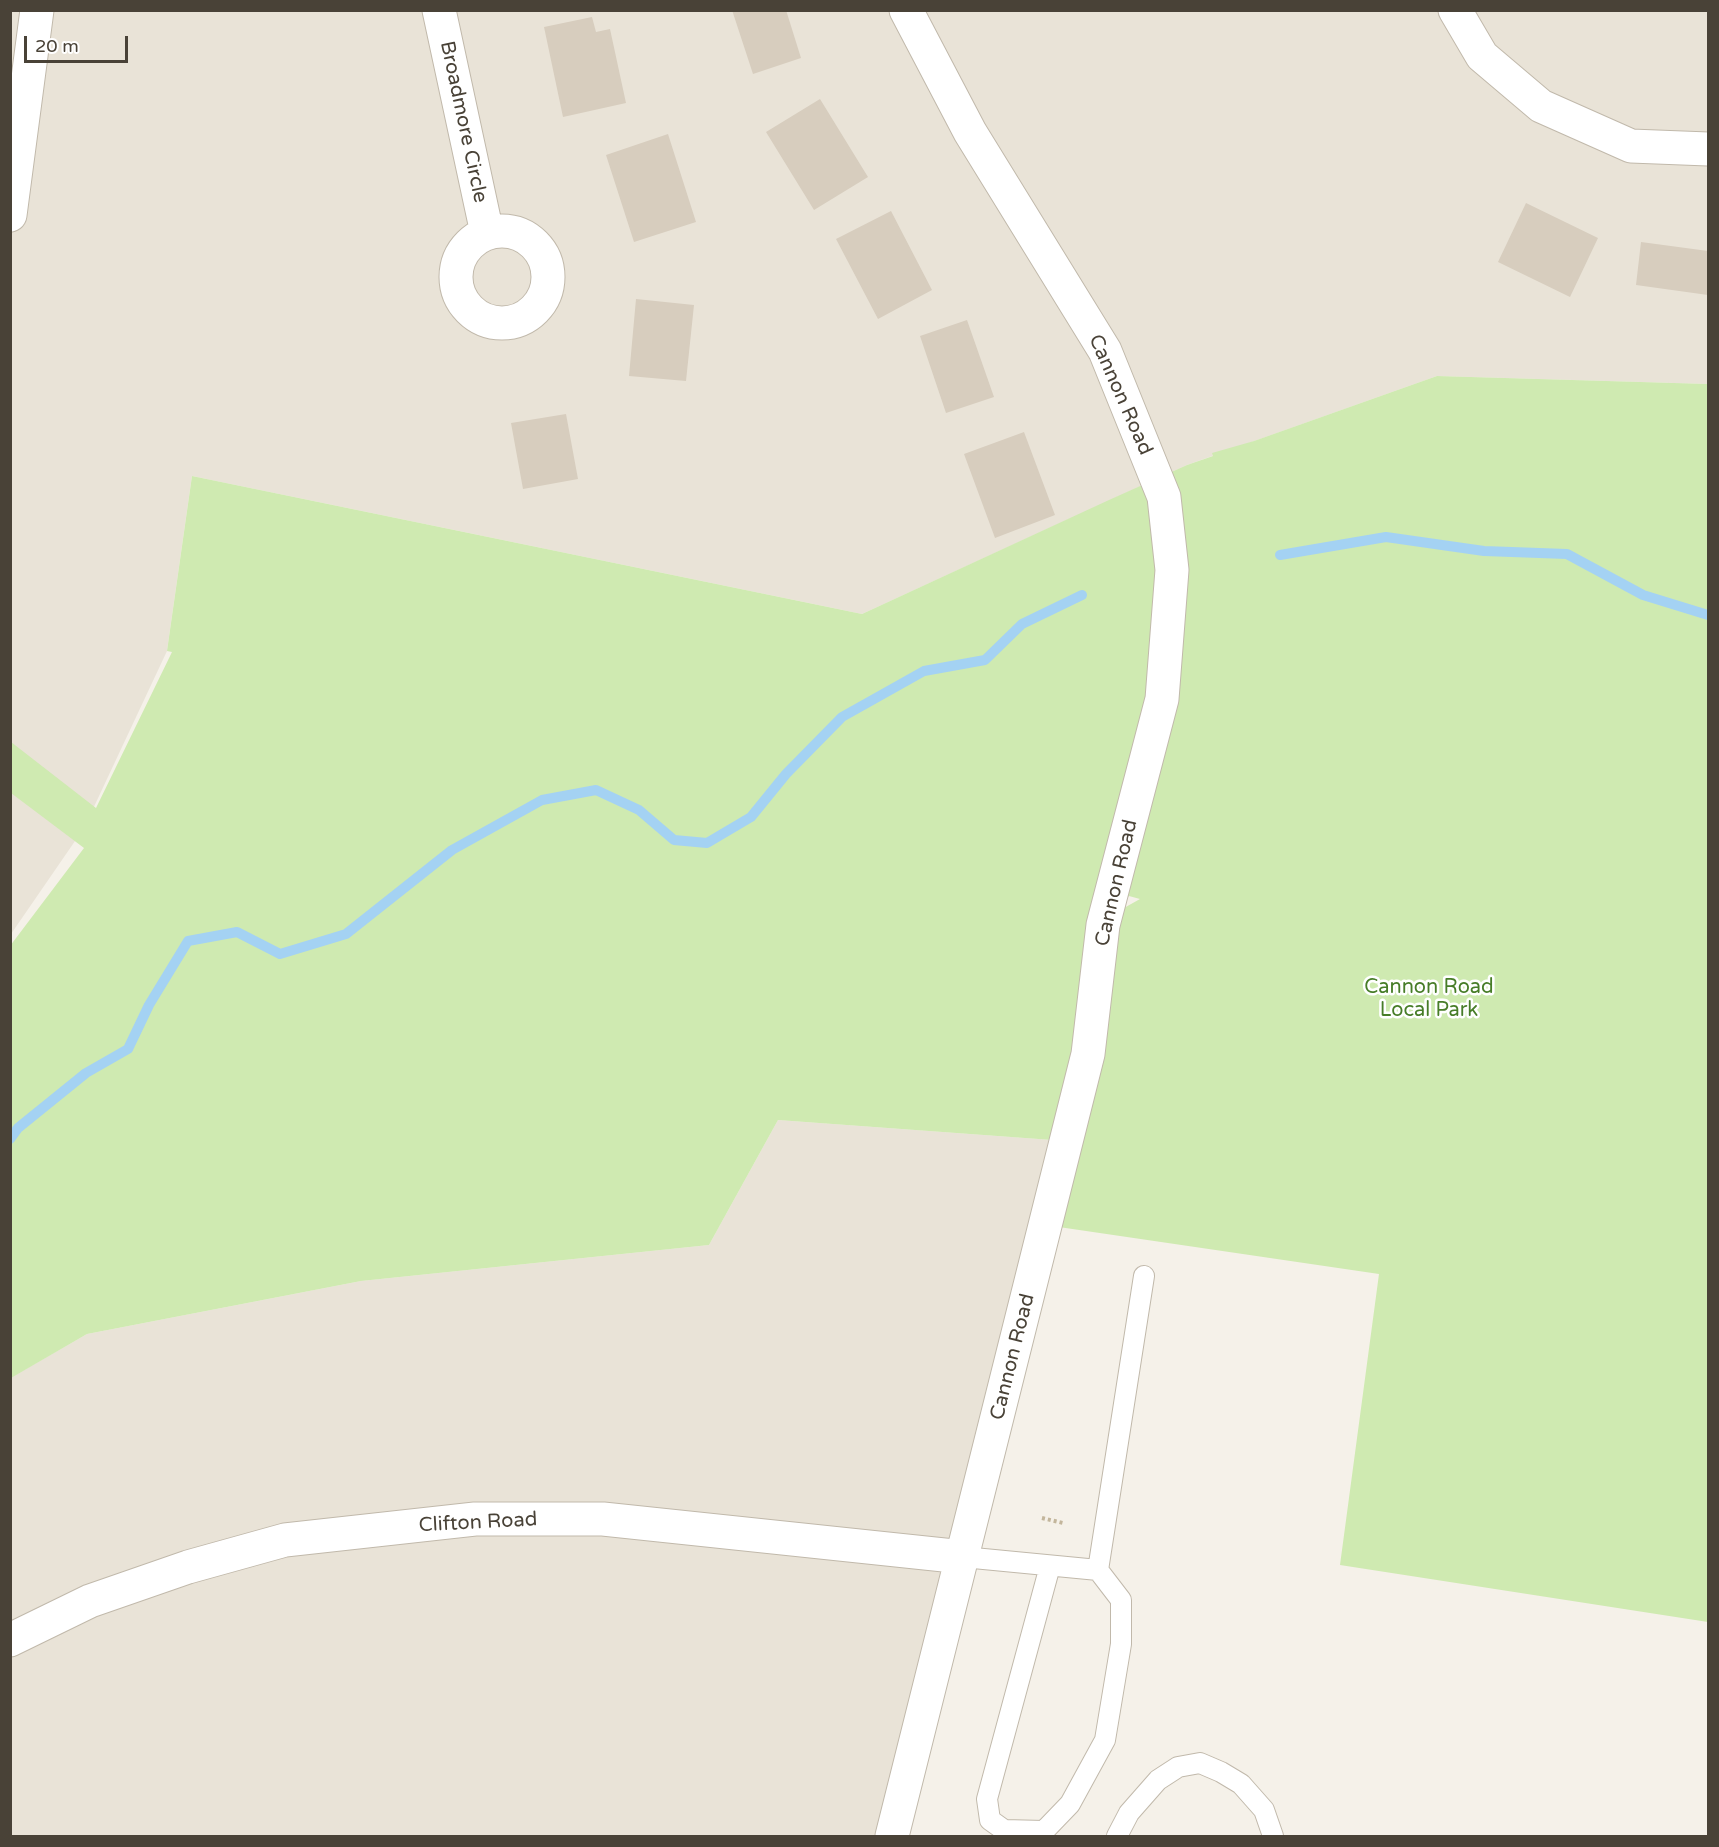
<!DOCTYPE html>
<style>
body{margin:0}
#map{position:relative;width:1719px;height:1847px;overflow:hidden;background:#f5f1e9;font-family:"Varela Round",sans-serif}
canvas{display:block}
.frame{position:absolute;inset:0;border:12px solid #494237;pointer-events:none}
.scale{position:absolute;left:24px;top:36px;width:104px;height:27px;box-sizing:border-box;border:3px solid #494237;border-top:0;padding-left:8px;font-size:18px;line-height:21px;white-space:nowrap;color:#494237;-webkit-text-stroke:4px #fff;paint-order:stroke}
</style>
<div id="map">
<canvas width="1719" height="1847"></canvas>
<div class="frame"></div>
<div class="scale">20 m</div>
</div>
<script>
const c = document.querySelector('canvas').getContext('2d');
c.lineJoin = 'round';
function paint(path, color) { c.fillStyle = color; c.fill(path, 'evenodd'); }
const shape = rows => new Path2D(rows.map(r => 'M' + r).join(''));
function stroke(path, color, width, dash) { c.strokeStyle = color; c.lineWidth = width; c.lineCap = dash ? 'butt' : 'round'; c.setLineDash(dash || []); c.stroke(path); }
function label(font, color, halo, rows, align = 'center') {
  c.font = font + ' "Varela Round",sans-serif'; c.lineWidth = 5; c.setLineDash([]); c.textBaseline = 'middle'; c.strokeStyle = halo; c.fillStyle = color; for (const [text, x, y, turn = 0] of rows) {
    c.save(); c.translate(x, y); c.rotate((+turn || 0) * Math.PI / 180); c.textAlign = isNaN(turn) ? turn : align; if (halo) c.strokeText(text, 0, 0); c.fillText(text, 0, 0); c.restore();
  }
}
paint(shape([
 [11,11,1708,11,1708,384,1437,376,1187,465,862,614,192,476,167,651,84,828,11,934],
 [778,1120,1066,1141,892,1836,11,1836,10,1378,87,1334,361,1281,709,1245]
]), '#e9e3d7');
paint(shape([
 [1437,376,1708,384,1708,1622,1340,1565,1379,1274,1052,1226,1115,913,1140,899,1129,896,1103,925,1066,1141,778,1120,709,1245,361,1281,87,1334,11,1378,10,946,84,848,11,793,11,742,96,808,172,652,167,651,192,476,862,614,1109,500,1187,465,1213,456,1212,453,1254,441]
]), '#cfeab1');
stroke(shape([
 [1280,555,1386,537,1484,551,1567,554,1643,595,1708,615],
 [10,1139,18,1128,86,1073,128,1049,149,1005,188,941,237,932,280,954,346,934,452,850,542,800,596,790,639,810,674,840,707,843,751,817,786,774,842,717,924,671,985,660,1022,624,1082,595]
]), '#a4d2f3', 10);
paint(shape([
 [732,10,786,10,801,58,753,74],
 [592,17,596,32,610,29,626,103,563,117,544,27],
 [820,99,868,177,814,210,766,132],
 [668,134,696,222,634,242,606,155],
 [1526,203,1598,238,1570,297,1498,262],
 [891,211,932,290,878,319,836,239],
 [1641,242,1708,251,1708,295,1636,285],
 [636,299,694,305,686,381,629,376],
 [967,320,994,397,946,413,920,336],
 [566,414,578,479,523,489,511,423],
 [1024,432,1055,515,995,538,964,454]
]), '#d7cdbe');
const lane = shape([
 [963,1557,1098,1570,1144,1276],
 [1050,1566,987,1799,990,1820,1004,1830,1044,1831,1070,1804,1105,1740,1121,1644,1121,1600,1098,1570],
 [1117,1836,1129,1813,1158,1780,1178,1767,1200,1763,1221,1772,1241,1784,1264,1810,1273,1836]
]);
const street = shape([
 [439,10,487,233],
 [1455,10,1482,56,1541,106,1631,146,1708,149],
 [10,215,37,10],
 '456 277a46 46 0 1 1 92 0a46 46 0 1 1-92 0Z',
 [10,1640,90,1601,188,1567,285,1540,475,1519,603,1519,963,1557],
 [892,1836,1088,1054,1103,925,1162,699,1172,570,1164,497,1105,351,970,132,906,10]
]);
stroke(lane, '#c1b9ab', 22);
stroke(street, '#c1b9ab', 35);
stroke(shape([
 [1042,1518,1063,1523]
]), '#c3b69c', 4, [3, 3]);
stroke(lane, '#fff', 20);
stroke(street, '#fff', 33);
label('20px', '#494237', '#fff', [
 ["Broadmore Circle",463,122,78],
 ["Cannon Road",1120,395,66],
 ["Cannon Road",1117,883,-77],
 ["Cannon Road",1013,1357,-76],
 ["Clifton Road",478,1523,-3]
]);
label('20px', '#477d28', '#fff', [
 ["Cannon Road",1429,988],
 ["Local Park",1429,1011]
]);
</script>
